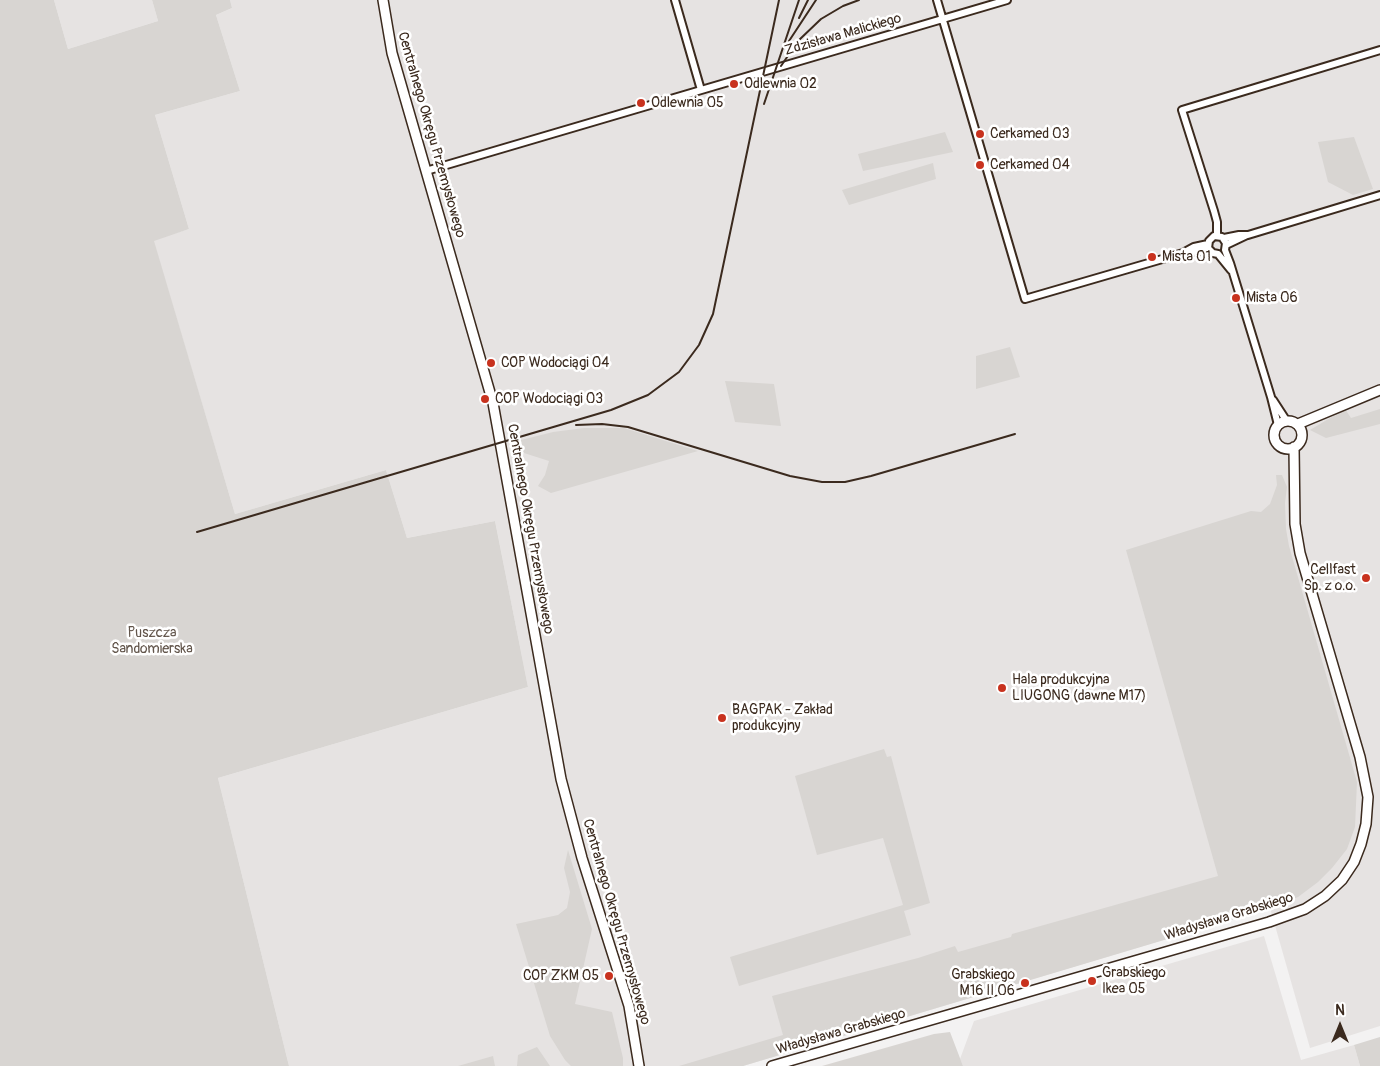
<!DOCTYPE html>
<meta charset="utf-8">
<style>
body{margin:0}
#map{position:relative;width:1380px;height:1066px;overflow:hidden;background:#f3f2f2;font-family:Pangolin,sans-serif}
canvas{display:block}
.north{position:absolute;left:1315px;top:1001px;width:50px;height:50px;-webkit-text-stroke:4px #fff;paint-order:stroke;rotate:0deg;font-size:14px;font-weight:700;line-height:20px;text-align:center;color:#3b2a1e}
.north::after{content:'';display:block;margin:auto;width:18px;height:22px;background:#3b2a1e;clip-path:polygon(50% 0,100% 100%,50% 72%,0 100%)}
</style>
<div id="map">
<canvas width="1380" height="1066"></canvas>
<div class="north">N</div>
</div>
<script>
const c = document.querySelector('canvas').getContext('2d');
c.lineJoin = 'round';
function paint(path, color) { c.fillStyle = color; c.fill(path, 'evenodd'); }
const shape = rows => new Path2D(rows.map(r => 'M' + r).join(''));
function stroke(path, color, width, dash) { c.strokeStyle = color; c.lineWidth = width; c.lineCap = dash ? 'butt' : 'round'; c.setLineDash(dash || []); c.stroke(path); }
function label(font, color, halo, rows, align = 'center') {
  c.font = font + ' Pangolin,sans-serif'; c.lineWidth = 5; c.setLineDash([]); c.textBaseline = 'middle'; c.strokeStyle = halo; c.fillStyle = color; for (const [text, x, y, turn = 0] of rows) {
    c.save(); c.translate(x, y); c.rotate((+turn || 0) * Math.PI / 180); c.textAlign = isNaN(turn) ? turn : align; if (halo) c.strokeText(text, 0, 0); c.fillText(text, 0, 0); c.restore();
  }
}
paint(shape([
 [54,0,152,0,158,21,68,49],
 [230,0,1380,0,1380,1026,1310,1048,1270,908,743,1066,289,1066,218,778,528,687,495,521,407,538,386,470,235,514,153,240,189,229,155,115,240,91,216,15,232,8],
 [1264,936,1301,1060,1354,1045,1360,1066,963,1066,960,1059,974,1021]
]), '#e6e3e2');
paint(shape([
 [0,0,54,0,68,49,158,21,152,0,230,0,232,8,216,15,240,91,155,115,189,229,154,241,235,514,386,470,407,538,495,521,528,687,218,778,289,1066,0,1066],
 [945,132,953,152,863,171,858,154],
 [1354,137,1373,189,1353,195,1328,182,1318,142],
 [933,163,936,179,849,205,842,190],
 [1010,347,1020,377,976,389,976,356],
 [725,381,774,384,781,426,735,422],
 [1345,409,1351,418,1380,409,1380,424,1326,438,1310,430],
 [584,428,624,428,698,451,551,493,538,486,545,475,549,461,524,453,517,441,553,432],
 [1276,475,1282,475,1287,487,1285,503,1286,529,1289,546,1357,782,1355,827,1347,849,1332,868,1318,882,1298,897,1271,908,743,1066,679,1066,783,1035,772,996,918,958,955,946,958,952,1011,937,1012,934,1218,876,1126,550,1251,511,1261,512,1270,504,1277,485],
 [884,749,887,757,891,756,930,903,904,911,911,935,739,986,730,957,903,905,883,838,817,855,795,776],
 [568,850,592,929,575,1004,612,1012,623,1058,623,1066,571,1066,565,1060,550,1036,516,924,558,915,567,908,570,892,564,868],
 [950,1032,963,1066,822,1066,934,1034],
 [1380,1037,1380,1066,1360,1066,1354,1045],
 [537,1047,550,1066,517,1066,518,1055],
 [493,1056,495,1066,458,1066]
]), '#d8d5d2');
const street = shape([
 [675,0,701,90],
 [937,0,1025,299,1183,253,1194,247,1208,244],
 [426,171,1007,0],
 [1217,236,1217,222,1214,211,1182,110,1380,50],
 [1224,238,1239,235,1248,235,1380,195],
 [1226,245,1247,235],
 [1185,253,1209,250],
 [1231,270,1218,254,1213,253,1208,248,1209,241,1214,236,1222,237,1226,243,1225,250,1230,263,1271,397,1278,425],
 [1273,400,1286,420]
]);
const secondary = shape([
 [383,0,392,53,493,403,561,779,582,858,629,1006,639,1066],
 '1274 435a14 14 0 1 1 28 0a14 14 0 1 1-28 0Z',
 [1298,424,1380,390],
 [772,1066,1269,922,1305,909,1325,896,1342,880,1354,862,1361,844,1366,824,1368,797,1360,757,1300,553,1295,524,1294,447]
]);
stroke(street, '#3b2a1e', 10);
stroke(secondary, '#3b2a1e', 12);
stroke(street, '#fff', 6);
stroke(secondary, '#fff', 9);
stroke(shape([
 [799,18,808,0],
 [789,41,816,0],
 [781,66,798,41,821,19,843,6,859,0],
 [764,104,799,0],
 [576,425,602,424,628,427,790,476,822,482,845,482,871,476,1015,434],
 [197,532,611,410,648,395,679,372,699,345,713,314,779,0]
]), '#3b2a1e', 2);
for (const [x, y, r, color] of [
 [734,84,5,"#c8321e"],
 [641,103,5,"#c8321e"],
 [980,134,5,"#c8321e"],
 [980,165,5,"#c8321e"],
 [1152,257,5,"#c8321e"],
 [1236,298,5,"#c8321e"],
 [491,363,5,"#c8321e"],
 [485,399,5,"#c8321e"],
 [1366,578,5,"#c8321e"],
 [1002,688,5,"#c8321e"],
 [722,718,5,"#c8321e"],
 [609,976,5,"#c8321e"],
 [1092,981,5,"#c8321e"],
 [1025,983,5,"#c8321e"]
]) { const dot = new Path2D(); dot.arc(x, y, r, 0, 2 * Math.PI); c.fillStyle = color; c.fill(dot); stroke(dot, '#fff', 2); }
label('14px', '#3b2a1e', '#fff', [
 ["Zdzisława Malickiego",843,35,-16],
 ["Centralnego Okręgu Przemysłowego",431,135,74],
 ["Centralnego Okręgu Przemysłowego",530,529,80],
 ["Władysława Grabskiego",1229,917,-17],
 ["Centralnego Okręgu Przemysłowego",616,922,74],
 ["Władysława Grabskiego",841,1032,-16]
]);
label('14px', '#3b2a1e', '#fff', [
 ["Odlewnia 02",744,84],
 ["Odlewnia 05",651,103],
 ["Cerkamed 03",990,134],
 ["Cerkamed 04",990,165],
 ["Mista 01",1162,257],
 ["Mista 06",1246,298],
 ["COP Wodociągi 04",501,363],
 ["COP Wodociągi 03",495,399],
 ["Cellfast",1356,570,"right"],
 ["Sp. z o.o.",1356,586,"right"],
 ["Hala produkcyjna",1012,680],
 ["LIUGONG (dawne M17)",1012,696],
 ["BAGPAK - Zakład",732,710],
 ["produkcyjny",732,726],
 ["Grabskiego",1102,973],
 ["Ikea 05",1102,989],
 ["Grabskiego",1015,975,"right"],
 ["M16 II 06",1015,991,"right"],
 ["COP ZKM 05",599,976,"right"]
], 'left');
label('14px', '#62554b', '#fff', [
 ["Puszcza",152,633],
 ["Sandomierska",152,649]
]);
</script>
